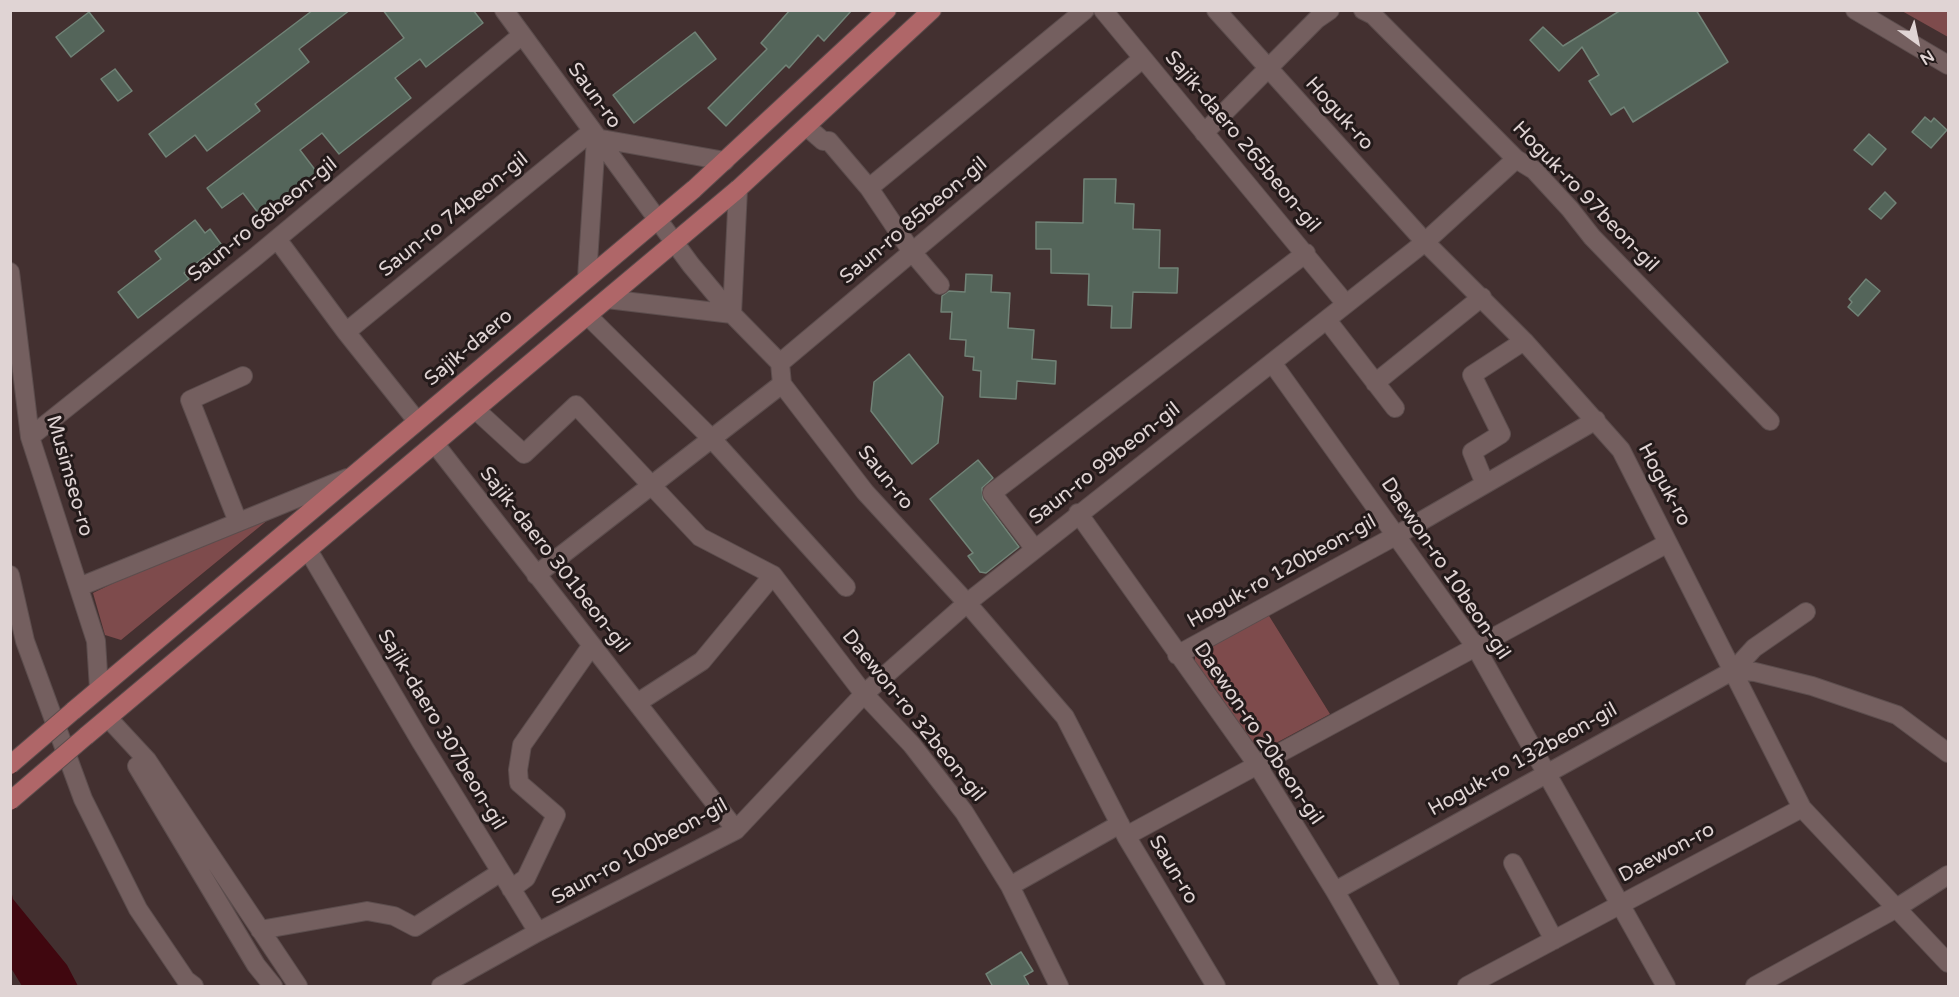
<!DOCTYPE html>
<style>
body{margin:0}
#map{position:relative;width:1959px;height:997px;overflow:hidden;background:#433030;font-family:"Varela Round",sans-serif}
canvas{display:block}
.frame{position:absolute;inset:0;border:12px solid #e0d4d4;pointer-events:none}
.north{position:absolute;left:1887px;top:12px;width:60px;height:60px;-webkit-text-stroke:4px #231a1a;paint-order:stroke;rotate:147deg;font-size:16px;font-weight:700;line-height:24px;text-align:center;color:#e0d4d4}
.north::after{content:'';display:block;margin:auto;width:21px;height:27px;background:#e0d4d4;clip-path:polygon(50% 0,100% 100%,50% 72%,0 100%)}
</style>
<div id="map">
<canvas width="1959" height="997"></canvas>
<div class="frame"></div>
<div class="north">N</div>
</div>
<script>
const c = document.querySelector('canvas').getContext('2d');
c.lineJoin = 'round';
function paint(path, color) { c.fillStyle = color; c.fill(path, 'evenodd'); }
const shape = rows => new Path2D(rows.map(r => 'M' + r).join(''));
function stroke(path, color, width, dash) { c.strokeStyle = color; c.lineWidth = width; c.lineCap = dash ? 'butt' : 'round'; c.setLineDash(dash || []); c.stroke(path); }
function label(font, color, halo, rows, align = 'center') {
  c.font = font + ' "Varela Round",sans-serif'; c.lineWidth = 6; c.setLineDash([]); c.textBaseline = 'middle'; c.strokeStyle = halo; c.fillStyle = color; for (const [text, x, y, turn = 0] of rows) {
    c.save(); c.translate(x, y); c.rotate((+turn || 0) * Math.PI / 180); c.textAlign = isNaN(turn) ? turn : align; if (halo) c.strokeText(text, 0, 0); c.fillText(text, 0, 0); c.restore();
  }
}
paint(shape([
 [1902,11,1948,11,1948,37],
 [280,510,121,640,105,635,93,593,227,528],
 [1266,611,1330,714,1263,750,1251,746,1195,669,1195,653]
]), '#7e4b4c');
paint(shape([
 [11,890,13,899,67,965,78,986,22,986,11,968]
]), '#40070f');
const building = shape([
 [313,10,350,10,299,49,309,62,255,104,260,111,207,151,195,135,166,157,149,134,313,10],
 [383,10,473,10,483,23,426,67,420,59,395,78,411,98,339,154,322,133,300,150,319,175,262,218,243,193,222,208,207,188,404,38,383,10],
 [790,10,852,10,824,41,818,35,789,68,786,65,726,126,708,108,767,49,761,43,790,10],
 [1621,10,1696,10,1728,62,1633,122,1624,107,1611,115,1589,81,1599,75,1582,47,1559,71,1530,40,1543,27,1563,46,1621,10],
 [89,12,104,31,71,57,56,37,89,12],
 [695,32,716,59,634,123,613,95,695,32],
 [115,69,132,91,118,101,101,79,115,69],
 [1925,117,1931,122,1934,118,1947,130,1931,148,1912,132,1925,117],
 [1869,134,1886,149,1872,165,1854,150,1869,134],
 [1084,179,1116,179,1115,203,1134,204,1133,229,1160,230,1159,268,1178,268,1177,293,1133,292,1131,328,1111,328,1112,306,1088,305,1089,274,1051,273,1051,249,1036,249,1036,222,1083,223,1084,179],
 [1885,192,1896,203,1881,219,1869,209,1885,192],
 [195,220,205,233,210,229,221,244,184,273,189,279,138,318,118,292,161,259,155,251,195,220],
 [966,274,992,275,991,292,1010,293,1008,328,1034,330,1032,359,1056,361,1055,384,1017,381,1016,399,980,397,981,371,973,370,974,357,965,356,966,340,950,339,952,312,941,312,942,296,949,291,965,292,966,274],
 [1866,279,1880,291,1858,316,1848,307,1852,302,1849,299,1866,279],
 [909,354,943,397,938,443,912,464,871,411,874,382,909,354],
 [978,460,993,478,982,488,983,499,1019,547,986,573,980,572,968,556,973,553,930,499,978,460],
 [1021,952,1033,971,1024,976,1030,987,993,987,986,974,1021,952]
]);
paint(building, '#54655a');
stroke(building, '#718377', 1.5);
const minor = shape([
 [504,10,691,265,732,314,780,363,782,384,865,492,967,603,1065,717,1126,836,1216,986],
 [1103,10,1346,304],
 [1216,10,1425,242,1524,341,1621,450,1802,808,1948,963],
 [1363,10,1373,15,1516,159,1534,170,1570,209,1592,237,1770,421],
 [1855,10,1948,65],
 [807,127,823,141,829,141,869,188,912,252,940,285],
 [1204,133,1317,19,1330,10],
 [596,138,725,161],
 [869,188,1085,10],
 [277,239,346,332,417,421],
 [10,272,30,437,96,641,99,689],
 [587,278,596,138],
 [607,299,732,314],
 [732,314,738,189],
 [588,316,712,439,846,587],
 [1327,320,1395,408],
 [346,332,591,132],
 [780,363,1142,59],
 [1273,364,1475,646,1666,986],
 [1375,383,1482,297],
 [476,410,524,454,576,405,700,537,773,575,864,694,912,745,964,812,1010,886,1059,986],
 [30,437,254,258,522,35],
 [435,444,736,830],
 [1485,484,1472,452,1501,434,1472,375,1524,341],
 [1078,513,1256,763,1335,891,1390,986],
 [238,522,190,400,243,376],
 [1034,548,992,493,1306,253],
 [308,550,421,742,538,932],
 [10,575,25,641,83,799,138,909,186,980,194,986],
 [536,575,782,384],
 [79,587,347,478],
 [1177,655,1397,535,1596,420],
 [1734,670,1755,672,1812,686,1897,715,1948,753],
 [637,703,702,661,773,575],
 [108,718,147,760,298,986],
 [137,766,256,965,273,986],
 [1126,836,1668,543],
 [1513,863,1554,940],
 [1010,886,1120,824],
 [511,889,526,878,556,815,519,783,518,770,522,745,592,645],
 [1335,891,1734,670,1754,648,1806,612],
 [260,930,367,911,394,916,415,927,501,872],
 [441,986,538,932,736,830,864,694,967,603,1425,242,1516,159],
 [1467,986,1802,808],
 [1755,986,1895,909,1948,875]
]);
const major = shape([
 [73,711,694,189,887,10],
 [86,736,738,189,932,10]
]);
stroke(minor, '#5c4d4d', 20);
stroke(major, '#5c4d4d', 20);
stroke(minor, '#745f5f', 18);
stroke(major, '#af6668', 18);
const majorBridge = shape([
 [10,765,73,711],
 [10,801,86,736]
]);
stroke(majorBridge, '#5c4d4d', 20, []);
stroke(majorBridge, '#af6668', 18);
label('20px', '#e0d4d4', '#231a1a', [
 ["Saun-ro",594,96,54],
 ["Hoguk-ro",1339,114,48],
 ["Sajik-daero 265beon-gil",1242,142,50],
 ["Hoguk-ro 97beon-gil",1585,197,46],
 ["Saun-ro 74beon-gil",454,215,-39],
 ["Saun-ro 68beon-gil",263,220,-39],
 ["Saun-ro 85beon-gil",914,221,-40],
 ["Sajik-daero",469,348,-40],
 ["Saun-ro 99beon-gil",1105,464,-38],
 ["Musimseo-ro",69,476,74],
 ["Saun-ro",885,478,51],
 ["Hoguk-ro",1664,485,62],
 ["Sajik-daero 301beon-gil",554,560,52],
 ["Daewon-ro 10beon-gil",1445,569,56],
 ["Hoguk-ro 120beon-gil",1282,572,-29],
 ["Daewon-ro 32beon-gil",913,716,51],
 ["Sajik-daero 307beon-gil",441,730,59],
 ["Daewon-ro 20beon-gil",1258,734,56],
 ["Hoguk-ro 132beon-gil",1523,760,-29],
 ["Saun-ro 100beon-gil",640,852,-29],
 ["Daewon-ro",1667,853,-28],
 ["Saun-ro",1173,870,59]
]);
</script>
